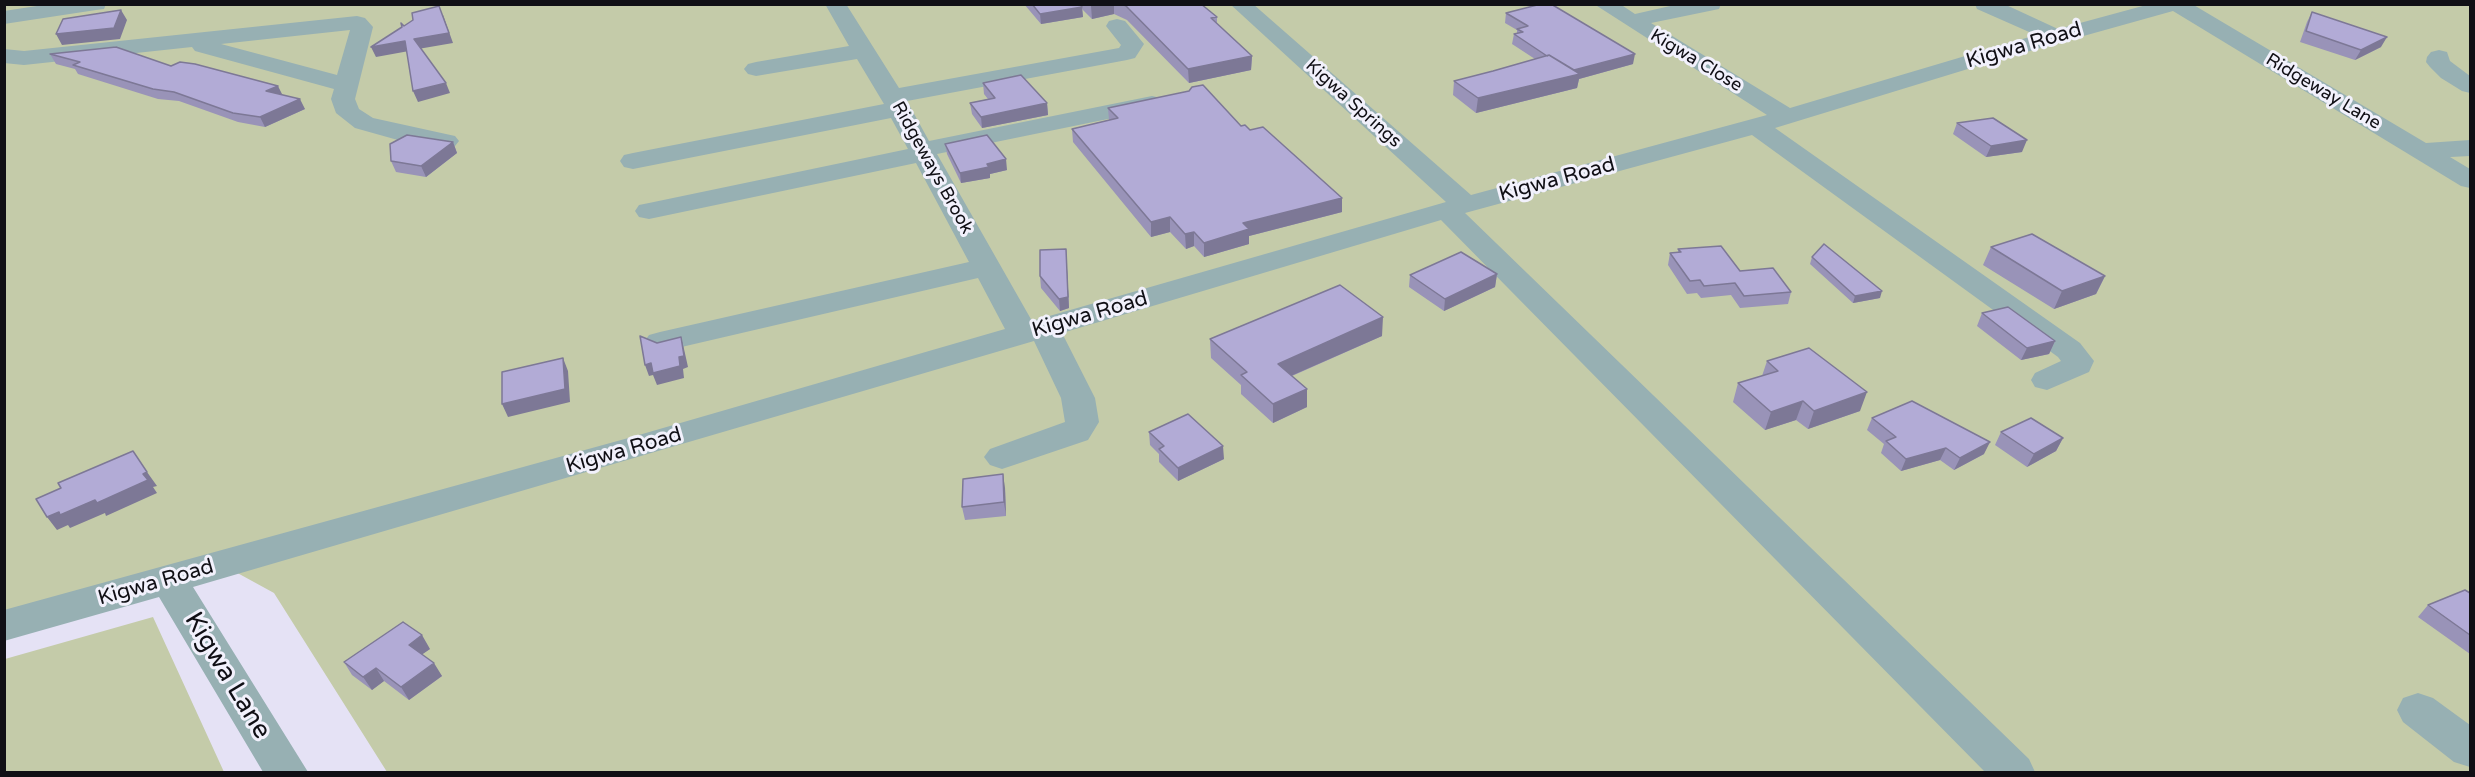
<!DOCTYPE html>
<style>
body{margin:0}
#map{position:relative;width:2475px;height:777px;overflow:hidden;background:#e5e2f5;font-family:"Varela Round",sans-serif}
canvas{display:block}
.frame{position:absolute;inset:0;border:6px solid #100f15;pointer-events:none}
</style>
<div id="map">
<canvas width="2475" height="777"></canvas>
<div class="frame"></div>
</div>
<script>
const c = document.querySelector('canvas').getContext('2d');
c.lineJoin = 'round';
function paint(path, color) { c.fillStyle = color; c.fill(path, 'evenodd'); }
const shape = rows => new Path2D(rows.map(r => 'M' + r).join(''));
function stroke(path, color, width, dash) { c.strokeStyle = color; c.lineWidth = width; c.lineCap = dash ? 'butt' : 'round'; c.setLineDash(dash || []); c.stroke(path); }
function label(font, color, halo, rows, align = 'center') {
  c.font = font + ' "Varela Round",sans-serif'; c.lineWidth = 6; c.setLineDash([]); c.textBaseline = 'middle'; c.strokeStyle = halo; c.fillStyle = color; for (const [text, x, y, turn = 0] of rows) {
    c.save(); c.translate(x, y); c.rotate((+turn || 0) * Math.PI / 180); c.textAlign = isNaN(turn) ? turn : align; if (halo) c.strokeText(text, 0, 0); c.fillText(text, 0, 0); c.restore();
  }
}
paint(shape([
 [5,5,2470,5,2470,772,387,772,274,593,221,564,5,625],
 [153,617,224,772,5,772,5,659]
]), '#c4cba9');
paint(shape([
 [50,4,106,4,104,9,96,10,4,24,4,11,50,4],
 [825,4,846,4,899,88,1119,48,1121,45,1106,26,1109,21,1117,19,1125,21,1144,44,1135,58,1127,60,907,101,929,141,1152,96,1161,98,1164,103,1161,108,1152,110,937,154,1032,321,1446,202,1230,4,1253,4,1471,195,1767,115,1594,4,1620,4,1635,14,1679,4,1721,4,1719,9,1651,23,1790,108,2036,35,1977,9,1975,4,2004,4,2058,29,2150,4,2192,4,2426,143,2470,140,2470,156,2450,157,2470,169,2470,188,2461,186,2173,11,1994,61,1775,128,2080,343,2094,361,2089,372,2047,390,2035,387,2031,380,2035,373,2061,361,2058,357,1752,135,1465,213,2029,759,2035,772,1985,772,1441,220,1062,333,1095,398,1099,422,1088,440,1014,465,1002,469,990,465,984,457,990,449,1065,422,1061,398,1034,341,193,587,308,772,263,772,159,597,4,641,4,610,632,437,1005,329,978,278,660,352,649,349,644,342,649,335,660,332,969,262,916,163,649,219,639,217,635,211,639,205,649,203,908,149,891,118,633,169,624,167,620,161,624,155,633,153,884,104,857,59,756,76,748,74,744,69,748,64,756,62,849,46,825,4],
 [357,16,365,18,373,27,355,99,359,109,373,118,455,136,459,141,455,146,446,149,412,144,355,128,336,113,331,99,334,89,195,51,192,47,24,65,4,63,4,49,24,51,357,16],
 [350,30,337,75,221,44,350,30],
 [2439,50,2447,52,2450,61,2470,76,2470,93,2462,91,2441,78,2430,67,2426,62,2427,57,2431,52,2439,50],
 [2418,693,2433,698,2470,725,2470,767,2454,762,2403,722,2397,710,2403,698,2418,693]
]), '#97b0b3');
paint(shape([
 [1024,4,1201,4,1217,17,1217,23,1252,56,1251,70,1189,83,1127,20,1114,14,1092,19,1082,9,1083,17,1041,24],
 [2312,12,2381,47,2355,60,2300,42,2307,22],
 [1506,13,1633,64,1579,79,1577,88,1476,113,1453,95,1454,81,1493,71,1535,59,1512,44,1514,34,1517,33,1517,30,1505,23],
 [50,54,171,66,282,95,305,109,265,127,238,122,179,101,158,99,78,74,75,69,56,64],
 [983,83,1047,103,1048,115,982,128,972,114,970,103,988,99,984,94],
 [1108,108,1241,126,1342,212,1249,236,1249,244,1204,257,1194,246,1186,249,1170,232,1151,237,1073,142,1072,129,1109,120],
 [1957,123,2022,152,1986,157,1953,134],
 [453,142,457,153,426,177,396,172,391,161],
 [945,144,1007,170,990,174,990,178,961,183,947,154],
 [1991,247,2105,276,2096,294,2054,309,1983,265],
 [1066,249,1069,308,1060,311,1041,288,1040,276],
 [1678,249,1740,271,1791,292,1788,304,1740,308,1731,295,1701,298,1697,293,1687,294,1668,265,1670,253,1678,253],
 [1812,257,1880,298,1853,303,1810,264],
 [1497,274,1495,287,1444,311,1409,287,1410,275],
 [1982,313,2055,341,2049,354,2021,360,1977,326],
 [1382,336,1292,376,1307,389,1307,407,1273,423,1241,394,1241,385,1211,358,1210,339],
 [1767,361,1860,411,1808,429,1796,420,1765,430,1733,402,1738,383,1762,376],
 [1872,418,1984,454,1954,470,1940,460,1901,471,1881,453,1884,444,1867,430],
 [1149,432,1224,459,1178,481,1159,462,1159,454,1150,445],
 [2001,432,2063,438,2056,451,2027,467,1995,445],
 [1005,488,1006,516,965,520,962,507],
 [2470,593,2470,654,2418,617,2428,605],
 [430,649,422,654,442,676,409,700,384,681,372,690,352,675,344,662]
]), '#9993b8');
paint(shape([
 [1096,4,1114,4,1114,14,1092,19,1091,6],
 [1082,7,1083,17,1041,24,1040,14],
 [121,10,127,20,120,39,62,45,56,34],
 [443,15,453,43,418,49,414,39],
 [2387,37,2381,47,2355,60,2361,50],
 [405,41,409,51,376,57,371,47],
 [1635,54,1633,64,1579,79,1577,88,1476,113,1478,98,1571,71],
 [1252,56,1251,70,1189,83,1188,69],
 [446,83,450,93,418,102,413,91],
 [278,86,283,96,266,91],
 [300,99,305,109,265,127,260,117],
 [1047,103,1048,115,982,128,981,117],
 [2027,140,2022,152,1986,157,1991,146],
 [453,142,457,153,426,177,421,166],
 [1006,159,1007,170,990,174,990,178,961,183,960,173,987,164],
 [1342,198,1342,212,1249,236,1249,244,1204,257,1204,243,1243,223],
 [1170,217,1170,232,1151,237,1151,222],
 [1194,232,1194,246,1186,249,1185,234],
 [1066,249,1069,308,1060,311,1059,299],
 [1497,274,1495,287,1444,311,1445,299],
 [2105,276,2096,294,2054,309,2062,291],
 [1882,291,1880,298,1853,303,1855,296],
 [1383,317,1382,336,1277,382,1278,364],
 [681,337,684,349,688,367,683,369,684,378,657,385,653,375,649,376,645,365],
 [2055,341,2049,354,2021,360,2027,348],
 [563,358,568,371,570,402,508,417,502,404],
 [1307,389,1307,407,1273,423,1273,404],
 [1867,392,1860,411,1808,429,1814,411],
 [1803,401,1796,420,1765,430,1771,412],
 [2063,438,2056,451,2027,467,2034,454],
 [1990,442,1984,454,1954,470,1960,458],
 [1223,446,1224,459,1178,481,1178,468],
 [1946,448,1940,460,1901,471,1906,459],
 [147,472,157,486,153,487,157,493,106,516,105,513,70,528,68,525,57,530,47,517],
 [1003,474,1005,488,1006,516,1004,502],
 [422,635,430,649,417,658,409,645],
 [434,663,442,676,409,700,401,687],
 [376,668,384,681,372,690,363,677]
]), '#7d7896');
const building = shape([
 [1032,4,1080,4,1082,7,1040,14,1032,4],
 [1122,4,1201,4,1217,17,1211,18,1252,56,1188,69,1126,6,1122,4],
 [1541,4,1551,4,1635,54,1574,70,1549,55,1547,56,1514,34,1523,32,1517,29,1528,26,1506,13,1541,4],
 [439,6,449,33,414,39,446,83,413,91,405,41,371,47,402,27,401,23,404,26,413,20,412,13,439,6],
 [121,10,114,28,56,34,63,19,121,10],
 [2312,12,2387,37,2361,50,2306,31,2312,12],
 [116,47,171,66,180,62,195,64,278,86,266,91,300,99,260,117,233,113,174,92,153,89,73,65,80,62,50,54,116,47],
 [1549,55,1580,74,1478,98,1454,81,1493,71,1549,55],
 [1021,75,1047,103,981,117,970,103,995,98,983,83,1021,75],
 [1203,85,1241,126,1245,125,1250,130,1263,127,1342,198,1243,223,1249,229,1204,243,1194,232,1185,234,1170,217,1151,222,1072,129,1118,118,1108,108,1189,91,1192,87,1203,85],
 [1993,118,2027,140,1991,146,1957,123,1993,118],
 [407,135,453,142,421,166,391,161,390,144,407,135],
 [987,135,1006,159,987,164,989,167,960,173,945,144,987,135],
 [2032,234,2105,276,2062,291,1991,247,2032,234],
 [1824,244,1882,291,1855,296,1812,257,1824,244],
 [1721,246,1740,271,1773,268,1791,292,1744,296,1735,283,1704,286,1700,280,1690,281,1670,253,1681,252,1678,249,1721,246],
 [1066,249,1068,297,1059,299,1040,276,1040,250,1066,249],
 [1461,252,1497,274,1445,299,1410,275,1461,252],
 [1340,285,1383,317,1278,364,1307,389,1273,404,1241,375,1247,372,1210,339,1340,285],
 [2008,307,2055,341,2027,348,1982,313,2008,307],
 [640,336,657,343,681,337,684,356,679,357,680,366,653,373,651,363,645,365,640,336],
 [1809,348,1867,392,1814,411,1803,401,1771,412,1738,383,1778,371,1767,361,1809,348],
 [563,358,565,389,502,404,502,372,563,358],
 [1912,401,1990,442,1960,458,1946,448,1906,459,1886,441,1896,437,1872,418,1912,401],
 [1188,414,1223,446,1178,468,1159,449,1164,446,1149,432,1188,414],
 [2031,418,2063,438,2034,454,2001,432,2031,418],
 [133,451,147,472,143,474,148,480,97,503,95,500,60,515,59,512,47,517,36,499,61,488,58,483,133,451],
 [1003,474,1004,502,962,507,963,479,1003,474],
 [2465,590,2470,593,2470,635,2428,605,2465,590],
 [403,622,422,635,409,645,434,663,401,687,376,668,363,677,344,662,403,622]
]);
paint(building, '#b2abd6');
stroke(building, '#7d7896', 1.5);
label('18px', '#100f15', '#f2f1fc', [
 ["Kigwa Close",1696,61,31],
 ["Ridgeway Lane",2323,92,31],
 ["Kigwa Springs",1353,104,42],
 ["Ridgeways Brook",932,168,61]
]);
label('21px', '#100f15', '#f2f1fc', [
 ["Kigwa Road",2024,46,-16],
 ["Kigwa Road",1557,180,-15],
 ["Kigwa Road",1090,315,-16],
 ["Kigwa Road",624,451,-16],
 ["Kigwa Road",156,583,-16]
]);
label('26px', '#100f15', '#f2f1fc', [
 ["Kigwa Lane",227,676,59]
]);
</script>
